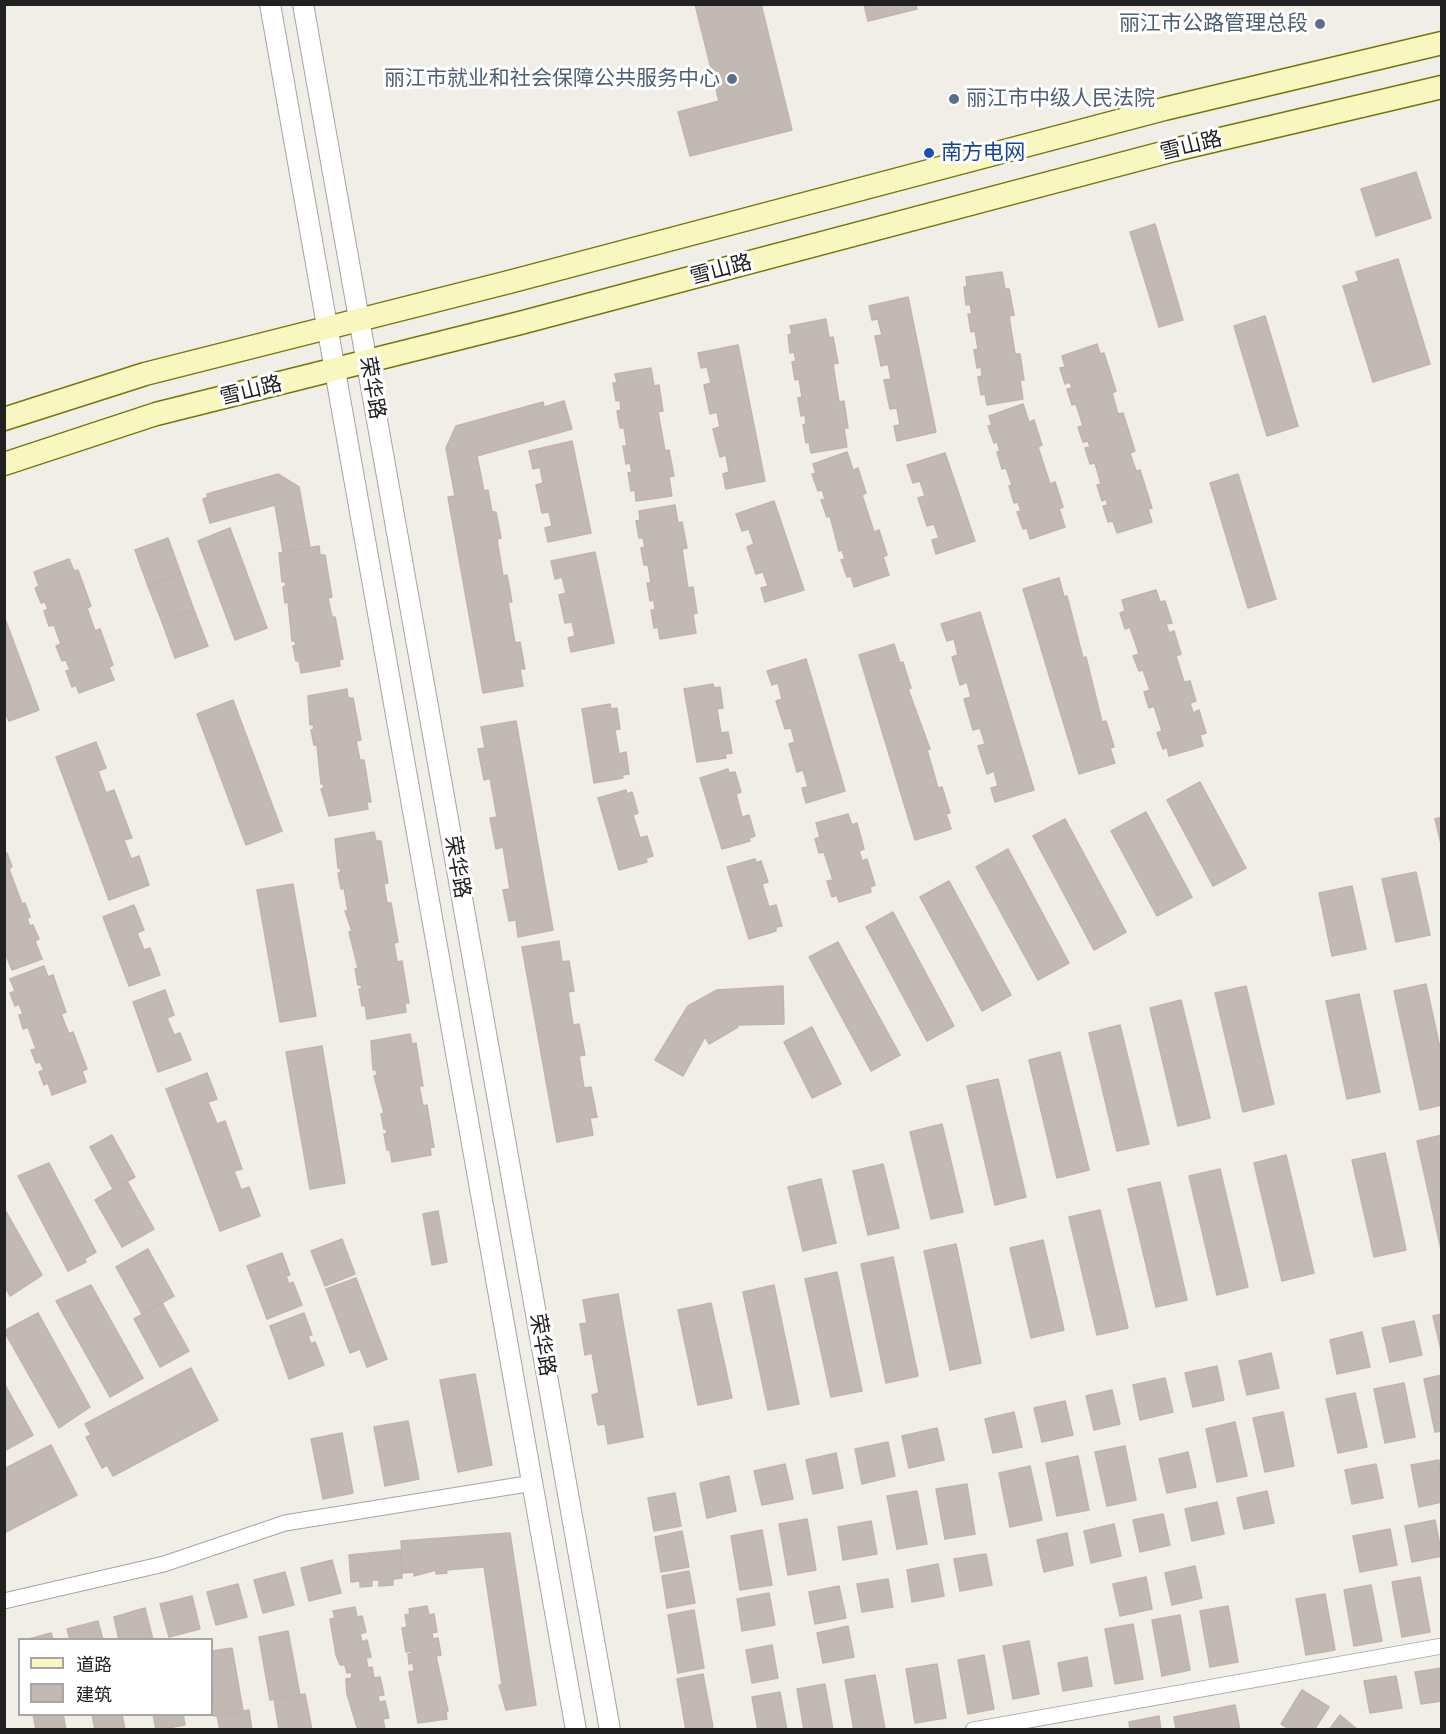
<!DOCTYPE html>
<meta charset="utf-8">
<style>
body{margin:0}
#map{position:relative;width:1446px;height:1734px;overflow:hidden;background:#f1eee8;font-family:Montserrat,"Noto Sans SC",sans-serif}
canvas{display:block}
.frame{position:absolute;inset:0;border:6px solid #212121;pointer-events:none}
.legend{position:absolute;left:18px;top:1638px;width:195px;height:78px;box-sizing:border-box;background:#fff;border:2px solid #a6a6a6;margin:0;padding:8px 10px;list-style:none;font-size:18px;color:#212121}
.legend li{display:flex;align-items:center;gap:12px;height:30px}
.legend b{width:30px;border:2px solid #a6a6a6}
</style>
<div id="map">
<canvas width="1446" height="1734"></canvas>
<div class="frame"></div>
<ul class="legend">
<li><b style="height:8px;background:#f8f7c0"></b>道路</li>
<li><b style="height:16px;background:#c2b9b5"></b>建筑</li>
</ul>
</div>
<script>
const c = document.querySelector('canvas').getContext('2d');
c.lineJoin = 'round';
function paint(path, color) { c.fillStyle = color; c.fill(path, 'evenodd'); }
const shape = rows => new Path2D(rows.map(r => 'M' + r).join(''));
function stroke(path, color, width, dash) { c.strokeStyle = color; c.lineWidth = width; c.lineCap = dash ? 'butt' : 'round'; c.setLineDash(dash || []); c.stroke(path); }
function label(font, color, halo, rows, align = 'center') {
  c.font = font + ' Montserrat,"Noto Sans SC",sans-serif'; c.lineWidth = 6; c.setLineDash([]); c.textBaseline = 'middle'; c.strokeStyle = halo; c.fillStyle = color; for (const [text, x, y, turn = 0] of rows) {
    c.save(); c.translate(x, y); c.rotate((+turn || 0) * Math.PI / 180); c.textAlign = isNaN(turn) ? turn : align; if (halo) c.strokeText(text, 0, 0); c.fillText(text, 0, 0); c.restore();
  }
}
const building = shape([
 [695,4,761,4,792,130,690,156,678,112,719,101,695,4],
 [864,4,915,4,917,9,868,21,864,4],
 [1416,172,1431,218,1376,236,1361,189,1416,172],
 [1155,224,1183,320,1159,327,1130,232,1155,224],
 [1398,259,1430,364,1373,382,1343,286,1359,281,1356,272,1398,259],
 [1002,272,1005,289,1009,289,1014,315,1009,316,1015,354,1020,354,1024,380,1020,380,1023,399,987,405,985,394,981,395,978,377,982,376,981,367,977,368,974,350,978,349,975,331,971,332,968,314,972,314,970,304,966,305,964,287,967,286,966,277,1002,272],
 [908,297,936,432,897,441,894,426,900,425,897,408,890,409,884,380,891,379,888,364,881,366,875,336,882,335,878,319,872,320,869,306,908,297],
 [1265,316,1298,426,1267,436,1234,326,1265,316],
 [826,319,829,338,833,337,838,363,833,364,839,402,844,401,848,428,844,428,847,447,811,453,809,442,806,443,803,425,806,424,805,415,801,416,798,398,802,397,799,379,795,380,792,362,796,361,794,352,790,353,788,335,792,334,790,326,826,319],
 [1097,344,1100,354,1104,353,1116,391,1112,393,1118,414,1123,413,1135,451,1130,453,1136,471,1140,470,1152,508,1148,509,1152,522,1117,533,1113,521,1108,522,1103,506,1108,505,1106,499,1102,501,1097,485,1101,484,1095,463,1090,464,1085,448,1090,447,1088,441,1083,442,1078,427,1083,426,1076,404,1072,405,1067,389,1072,388,1070,382,1065,384,1060,368,1065,367,1062,356,1097,344],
 [738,345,765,481,726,489,723,474,729,472,726,455,720,457,713,429,720,427,717,412,710,414,704,385,711,383,707,367,701,368,698,353,738,345],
 [651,368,654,386,659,385,663,411,658,412,665,451,669,450,674,476,669,477,672,496,636,501,635,490,631,491,628,473,632,472,630,463,626,464,623,446,627,446,624,428,620,428,617,411,621,410,620,400,616,401,613,383,617,383,615,374,651,368],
 [564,401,572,429,477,456,484,491,488,490,492,512,496,512,501,538,497,539,503,576,507,575,512,602,508,602,515,643,520,642,525,669,520,669,523,686,483,693,448,497,455,496,446,448,456,426,543,402,544,407,564,401],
 [1023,404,1029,422,1034,420,1042,445,1038,447,1050,484,1055,482,1063,507,1059,509,1065,527,1030,539,1027,528,1023,529,1017,512,1021,511,1018,502,1014,503,1009,486,1012,485,1006,468,1002,469,997,452,1000,451,997,442,994,443,988,426,992,425,989,416,1023,404],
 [572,441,591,533,548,542,545,528,552,526,549,512,542,513,536,485,543,483,540,467,533,469,529,451,572,441],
 [847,452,853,470,858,468,866,493,862,495,874,532,879,530,887,555,883,557,889,575,854,587,851,576,847,577,841,560,845,559,842,550,839,551,830,516,827,517,821,500,825,499,822,490,818,491,812,474,816,473,813,464,847,452],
 [945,453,975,541,936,554,932,540,939,538,934,524,927,526,918,498,925,496,920,481,913,483,907,465,945,453],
 [278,474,299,487,310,547,283,552,275,505,210,523,203,499,208,497,207,494,278,474],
 [1238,474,1276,599,1248,608,1210,483,1238,474],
 [774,501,804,590,765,602,761,588,768,586,763,572,756,574,747,547,754,544,749,529,742,531,736,514,774,501],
 [675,505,678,523,682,522,687,548,682,549,688,588,693,587,697,613,693,614,696,633,660,639,658,627,654,628,651,610,655,610,654,600,650,601,647,583,651,583,648,565,644,565,641,548,645,547,643,538,639,538,636,521,640,520,639,511,675,505],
 [230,528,267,628,235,640,198,541,230,528],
 [168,538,181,574,148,586,135,550,168,538],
 [319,546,320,555,325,555,332,597,328,598,332,617,335,617,343,659,339,660,340,666,301,673,299,661,296,661,293,646,296,645,295,641,292,641,288,602,285,603,283,587,286,586,285,581,282,582,279,553,319,546],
 [595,552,614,643,571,652,568,638,575,636,572,622,565,623,559,595,566,593,562,577,555,579,551,561,595,552],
 [69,559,74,571,78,570,91,606,87,608,95,631,100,629,113,665,109,667,114,680,79,693,76,685,72,687,66,671,70,670,66,660,62,661,56,646,61,644,54,625,49,626,44,611,48,609,45,602,41,603,35,588,39,586,34,572,69,559],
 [181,574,194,610,162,622,148,586,181,574],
 [1059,578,1064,597,1067,596,1083,658,1086,657,1102,722,1106,721,1114,747,1110,748,1115,763,1079,774,1023,589,1059,578],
 [1156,590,1160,602,1165,601,1172,623,1166,624,1169,633,1174,631,1181,654,1176,656,1184,682,1190,681,1196,701,1190,703,1193,713,1199,710,1206,733,1200,735,1203,746,1169,756,1167,747,1163,749,1157,733,1162,731,1154,706,1149,708,1144,692,1150,690,1143,670,1139,671,1133,656,1139,654,1130,627,1125,629,1120,613,1125,611,1122,600,1156,590],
 [194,610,208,646,175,658,162,622,194,610],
 [980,612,1034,790,995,802,991,788,998,786,994,771,987,774,978,746,985,744,980,728,973,730,964,699,971,697,967,682,960,685,952,657,958,655,954,639,947,641,941,624,980,612],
 [4,616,39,710,9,721,4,711,4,616],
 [894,644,900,663,903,662,911,688,908,689,930,749,927,750,938,788,942,787,950,813,946,814,951,829,915,840,859,655,894,644],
 [806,659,845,791,806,803,802,788,808,787,803,770,797,772,789,744,795,742,791,728,785,729,776,701,782,699,778,683,772,685,767,671,806,659],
 [713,684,714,688,720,687,723,708,717,709,721,733,728,732,732,753,725,754,726,758,697,762,684,689,713,684],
 [347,689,348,698,353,698,361,740,356,741,360,760,364,760,371,802,367,802,368,809,329,816,321,789,324,788,323,784,321,784,317,745,314,745,311,730,314,729,313,724,310,725,308,696,347,689],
 [233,700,282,831,246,845,197,714,233,700],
 [610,704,611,709,617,708,620,729,615,730,619,754,626,752,629,774,622,775,623,778,594,783,582,709,610,704],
 [516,721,553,930,518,937,516,920,509,921,503,890,510,889,503,847,496,849,490,818,497,817,490,778,484,780,478,749,485,748,481,727,516,721],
 [96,742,106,768,98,771,106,793,114,790,132,838,124,840,131,859,139,856,149,885,109,900,56,757,96,742],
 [728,769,729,773,735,772,741,792,736,794,742,817,749,815,755,836,749,838,750,841,722,849,700,778,728,769],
 [1200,782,1246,868,1213,886,1167,800,1200,782],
 [626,790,627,794,632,792,638,813,633,815,640,838,647,836,653,856,646,858,647,862,619,870,598,798,626,790],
 [1146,812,1192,897,1157,916,1111,831,1146,812],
 [848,814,852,825,857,823,864,849,859,851,862,861,867,859,875,885,870,887,871,892,839,902,837,895,832,897,827,881,833,880,824,852,819,853,815,839,820,837,816,823,848,814],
 [1442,817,1442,848,1435,819,1442,817],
 [1065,819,1126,932,1094,950,1033,836,1065,819],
 [374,832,376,841,381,841,388,883,384,884,387,903,391,903,398,942,394,943,397,962,402,961,409,1003,405,1003,406,1012,367,1019,365,1005,362,1006,359,989,362,989,361,985,358,985,355,969,358,968,349,932,352,931,345,911,348,911,344,888,341,889,338,873,341,873,340,868,338,868,335,839,374,832],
 [1008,849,1069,963,1038,980,976,867,1008,849],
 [7,853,12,867,9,869,22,904,25,903,30,917,27,919,30,926,33,925,39,939,35,941,42,959,12,970,4,950,4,854,7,853],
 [755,859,756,863,761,861,768,882,762,884,769,907,776,905,782,926,776,927,776,931,749,939,727,867,755,859],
 [1416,872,1430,935,1396,942,1382,879,1416,872],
 [949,881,1011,995,982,1011,920,897,949,881],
 [293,884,316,1016,280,1022,257,890,293,884],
 [1352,886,1366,949,1332,956,1319,893,1352,886],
 [134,905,144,930,137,933,144,950,150,948,160,975,129,986,103,917,134,905],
 [893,912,954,1026,927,1041,866,927,893,912],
 [559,941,562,962,569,961,574,991,568,992,573,1025,579,1024,585,1055,579,1056,584,1088,591,1087,597,1117,590,1118,593,1135,557,1142,522,947,559,941],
 [838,942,900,1055,871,1071,809,957,838,942],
 [44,966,48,977,53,975,66,1012,61,1014,69,1034,73,1032,87,1069,82,1071,86,1082,52,1095,48,1083,44,1085,39,1072,44,1070,40,1062,36,1063,31,1050,36,1049,28,1027,23,1029,19,1015,23,1014,19,1004,15,1006,10,993,15,991,10,979,44,966],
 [1426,984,1442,1057,1442,1105,1420,1110,1394,991,1426,984],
 [783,986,784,1024,737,1025,738,1027,709,1044,705,1037,683,1076,655,1060,688,1006,717,990,783,986],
 [1246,986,1274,1104,1243,1112,1215,993,1246,986],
 [165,990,174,1015,167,1018,174,1035,180,1033,191,1060,158,1072,133,1002,165,990],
 [1359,994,1380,1092,1347,1099,1326,1001,1359,994],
 [1181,1000,1210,1118,1178,1126,1150,1008,1181,1000],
 [1120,1025,1149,1144,1117,1151,1089,1033,1120,1025],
 [812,1027,841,1084,812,1098,784,1042,812,1027],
 [410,1034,412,1044,416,1043,423,1086,419,1086,423,1106,427,1105,434,1147,430,1148,431,1155,392,1162,390,1150,387,1150,384,1134,387,1134,386,1129,384,1129,381,1114,384,1113,374,1076,377,1075,376,1070,373,1070,371,1041,410,1034],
 [322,1046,345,1183,310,1189,286,1052,322,1046],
 [1060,1052,1089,1170,1057,1178,1029,1060,1060,1052],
 [207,1073,217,1099,208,1102,217,1124,225,1121,242,1169,234,1171,241,1190,249,1187,260,1216,220,1231,166,1089,207,1073],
 [998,1079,1026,1197,995,1205,967,1086,998,1079],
 [942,1124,963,1212,931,1219,910,1132,942,1124],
 [112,1135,135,1177,113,1189,90,1147,112,1135],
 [1442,1135,1442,1254,1417,1141,1442,1135],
 [1385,1153,1406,1250,1374,1257,1352,1160,1385,1153],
 [1286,1155,1314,1273,1282,1281,1254,1163,1286,1155],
 [49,1163,96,1252,84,1259,86,1262,68,1271,18,1176,49,1163],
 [883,1164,899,1228,868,1235,853,1171,883,1164],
 [1220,1169,1248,1287,1217,1295,1189,1176,1220,1169],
 [821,1179,836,1243,803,1251,788,1187,821,1179],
 [127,1181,154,1229,122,1247,95,1200,127,1181],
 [1160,1182,1187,1300,1156,1307,1128,1189,1160,1182],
 [4,1208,42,1275,10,1296,4,1285,4,1208],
 [1100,1210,1128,1328,1097,1335,1069,1217,1100,1210],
 [438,1211,447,1262,432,1265,423,1214,438,1211],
 [342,1239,355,1274,325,1286,311,1251,342,1239],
 [1043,1240,1064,1330,1031,1338,1010,1248,1043,1240],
 [956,1244,981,1363,950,1370,924,1251,956,1244],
 [148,1249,174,1296,142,1314,116,1267,148,1249],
 [282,1253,290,1275,286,1276,289,1284,293,1282,302,1305,267,1319,247,1266,282,1253],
 [893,1257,918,1376,886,1383,861,1264,893,1257],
 [837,1272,862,1391,831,1397,805,1279,837,1272],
 [356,1278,380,1341,350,1353,326,1289,356,1278],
 [91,1285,143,1378,110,1397,56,1301,91,1285],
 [774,1285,799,1404,768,1410,743,1292,774,1285],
 [618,1294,643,1437,608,1444,605,1424,598,1425,592,1395,599,1393,592,1353,585,1355,580,1324,587,1323,583,1300,618,1294],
 [162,1303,189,1351,160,1367,134,1319,162,1303],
 [711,1303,732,1398,698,1405,678,1310,711,1303],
 [38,1313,90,1407,59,1428,4,1331,38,1313],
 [304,1313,312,1335,308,1336,311,1344,315,1342,324,1365,289,1379,270,1326,304,1313],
 [1442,1314,1442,1350,1441,1350,1433,1316,1442,1314],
 [1414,1321,1422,1355,1390,1362,1382,1328,1414,1321],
 [1362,1332,1370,1367,1337,1374,1330,1340,1362,1332],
 [380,1341,387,1359,367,1367,360,1349,380,1341],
 [1271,1353,1279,1388,1247,1395,1239,1361,1271,1353],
 [1217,1366,1224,1400,1193,1407,1185,1373,1217,1366],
 [191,1368,218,1420,113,1476,107,1465,102,1468,86,1437,91,1435,85,1424,191,1368],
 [475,1374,492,1465,458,1472,440,1380,475,1374],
 [1442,1375,1442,1431,1435,1432,1424,1379,1442,1375],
 [1165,1378,1173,1412,1140,1420,1133,1385,1165,1378],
 [4,1383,33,1435,4,1451,4,1383],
 [1404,1383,1415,1437,1385,1443,1374,1389,1404,1383],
 [1112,1390,1120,1424,1094,1430,1086,1396,1112,1390],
 [1355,1393,1367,1447,1338,1453,1326,1399,1355,1393],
 [1065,1401,1073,1435,1042,1442,1034,1408,1065,1401],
 [1014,1412,1022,1447,993,1453,985,1419,1014,1412],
 [1283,1412,1294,1466,1265,1472,1253,1418,1283,1412],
 [408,1421,419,1479,385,1486,374,1427,408,1421],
 [1235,1422,1247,1476,1217,1482,1206,1429,1235,1422],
 [937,1428,944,1460,909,1468,902,1436,937,1428],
 [342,1433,353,1493,323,1499,311,1439,342,1433],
 [888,1442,895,1476,862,1484,855,1449,888,1442],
 [51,1445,77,1495,4,1533,4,1469,51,1445],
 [1125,1446,1136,1500,1107,1506,1095,1452,1125,1446],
 [1188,1452,1196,1487,1167,1493,1159,1459,1188,1452],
 [836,1453,843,1488,813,1494,806,1460,836,1453],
 [1078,1456,1089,1510,1057,1516,1046,1463,1078,1456],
 [1439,1460,1442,1502,1419,1507,1411,1465,1439,1460],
 [785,1464,793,1499,762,1505,754,1471,785,1464],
 [1376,1464,1383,1498,1352,1504,1345,1470,1376,1464],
 [1030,1466,1042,1520,1010,1527,999,1473,1030,1466],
 [729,1476,736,1511,707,1518,700,1483,729,1476],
 [967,1484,975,1534,945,1539,936,1489,967,1484],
 [917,1491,927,1544,897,1549,887,1496,917,1491],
 [1267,1491,1274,1523,1244,1529,1237,1498,1267,1491],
 [675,1493,681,1526,654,1531,648,1498,675,1493],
 [1217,1502,1224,1534,1192,1541,1185,1509,1217,1502],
 [1163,1514,1170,1545,1140,1552,1133,1520,1163,1514],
 [807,1519,816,1570,788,1575,779,1524,807,1519],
 [1435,1520,1442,1556,1412,1562,1405,1526,1435,1520],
 [871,1521,877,1554,843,1560,838,1527,871,1521],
 [1114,1524,1121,1556,1091,1563,1084,1531,1114,1524],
 [1390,1529,1397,1565,1360,1572,1353,1536,1390,1529],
 [762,1530,772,1585,740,1590,731,1536,762,1530],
 [682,1531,689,1567,661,1572,655,1537,682,1531],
 [510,1533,536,1705,506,1710,499,1685,502,1685,484,1567,446,1570,447,1573,436,1574,436,1570,414,1576,414,1572,403,1573,401,1541,510,1533],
 [1067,1533,1073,1565,1044,1572,1037,1540,1067,1533],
 [400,1550,402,1578,393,1579,393,1585,379,1586,379,1580,372,1580,372,1586,360,1587,360,1581,351,1582,349,1555,400,1550],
 [986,1554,992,1585,960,1591,954,1559,986,1554],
 [332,1560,341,1593,309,1601,301,1568,332,1560],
 [938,1564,944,1596,912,1602,907,1570,938,1564],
 [1195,1566,1202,1598,1172,1605,1165,1573,1195,1566],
 [689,1571,695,1603,667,1608,662,1576,689,1571],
 [285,1572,294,1605,263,1613,254,1580,285,1572],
 [1146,1577,1152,1609,1120,1616,1113,1584,1146,1577],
 [1420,1577,1430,1632,1402,1637,1392,1582,1420,1577],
 [888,1579,893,1607,862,1612,857,1584,888,1579],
 [238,1584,247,1617,216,1625,207,1592,238,1584],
 [1371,1585,1382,1641,1354,1646,1344,1590,1371,1585],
 [839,1586,846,1618,815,1624,809,1592,839,1586],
 [769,1593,775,1625,742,1631,737,1599,769,1593],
 [1325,1594,1335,1650,1306,1655,1296,1599,1325,1594],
 [192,1596,200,1629,169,1637,160,1604,192,1596],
 [427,1606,429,1615,434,1614,437,1632,432,1633,433,1639,438,1638,441,1655,436,1656,448,1711,446,1712,447,1719,418,1723,409,1672,414,1671,413,1663,409,1664,408,1654,412,1654,411,1651,406,1652,402,1628,407,1627,405,1615,410,1614,409,1609,427,1606],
 [1228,1606,1238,1662,1210,1667,1200,1611,1228,1606],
 [355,1607,357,1617,362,1616,366,1632,360,1634,362,1642,367,1640,371,1657,366,1658,368,1668,372,1667,374,1678,380,1677,384,1695,378,1696,379,1702,385,1701,389,1718,383,1719,385,1729,360,1730,357,1727,347,1694,346,1679,352,1678,351,1672,347,1673,345,1665,340,1665,336,1655,330,1619,335,1618,333,1611,355,1607],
 [145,1608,153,1640,119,1640,114,1617,145,1608],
 [694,1610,704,1668,678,1673,668,1615,694,1610],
 [1180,1615,1190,1670,1162,1676,1152,1620,1180,1615],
 [98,1621,103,1640,70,1640,67,1629,98,1621],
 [1133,1624,1143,1679,1115,1684,1105,1629,1133,1624],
 [848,1626,854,1657,823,1663,817,1633,848,1626],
 [288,1631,300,1695,270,1700,259,1637,288,1631],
 [51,1633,53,1640,25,1640,51,1633],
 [1029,1641,1039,1694,1013,1699,1003,1646,1029,1641],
 [772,1645,778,1678,752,1683,746,1650,772,1645],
 [232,1648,243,1711,214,1716,212,1651,232,1648],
 [984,1655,994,1709,968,1714,958,1660,984,1655],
 [1087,1657,1092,1686,1063,1691,1058,1663,1087,1657],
 [937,1664,946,1718,915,1723,906,1669,937,1664],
 [1442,1668,1442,1701,1421,1704,1415,1672,1442,1668],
 [703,1674,713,1727,686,1730,677,1679,703,1674],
 [875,1675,885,1729,854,1730,845,1680,875,1675],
 [1396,1676,1402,1708,1370,1713,1364,1681,1396,1676],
 [825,1684,833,1730,804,1730,797,1689,825,1684],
 [1302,1690,1329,1707,1314,1730,1290,1730,1281,1724,1302,1690],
 [780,1692,787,1730,758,1730,752,1697,780,1692],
 [305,1694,312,1730,279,1730,274,1699,305,1694],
 [1235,1705,1240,1730,1176,1730,1174,1717,1235,1705],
 [249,1710,252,1730,220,1730,217,1716,249,1710],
 [33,1714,63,1714,66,1730,36,1730,33,1714],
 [92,1714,122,1714,125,1730,95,1730,92,1714],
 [153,1714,183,1714,185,1725,156,1730,153,1714],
 [1340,1715,1358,1730,1329,1730,1340,1715],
 [1159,1716,1161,1730,1130,1730,1129,1722,1159,1716]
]);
paint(building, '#c2b9b5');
stroke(building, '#c3b4ab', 1.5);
const minor = shape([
 [4,1601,164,1564,285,1523,533,1483],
 [973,1730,1442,1646]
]);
const tertiary = shape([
 [270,4,576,1730],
 [303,4,610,1730]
]);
const secondary = shape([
 [4,419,145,374,509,282,1164,109,1442,43],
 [4,464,156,414,520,323,1174,150,1442,87]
]);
stroke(minor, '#a5a5a5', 17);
stroke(tertiary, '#a5a5a5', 22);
stroke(secondary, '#747709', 25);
stroke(minor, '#fff', 15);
stroke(tertiary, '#fff', 20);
stroke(secondary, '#f8f7c0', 22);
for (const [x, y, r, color] of [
 [1320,24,6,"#5c6f8a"],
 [732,79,6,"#5c6f8a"],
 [954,99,6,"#5c6f8a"],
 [929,153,6,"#1a4fb4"]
]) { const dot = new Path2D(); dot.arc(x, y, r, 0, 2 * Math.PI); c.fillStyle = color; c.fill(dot); stroke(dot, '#fff', 2); }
label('21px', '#4e5e75', '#fff', [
 ["丽江市公路管理总段",1308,24],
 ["丽江市就业和社会保障公共服务中心",720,79],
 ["丽江市中级人民法院",966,99,"left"]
], 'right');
label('21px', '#212121', '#fff', [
 ["雪山路",1191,146,-14],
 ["雪山路",721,270,-15],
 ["荣华路",372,388,80],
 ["雪山路",251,391,-14],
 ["荣华路",457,867,80],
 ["荣华路",542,1345,80]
]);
label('21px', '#164399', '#fff', [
 ["南方电网",941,153]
], 'left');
</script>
